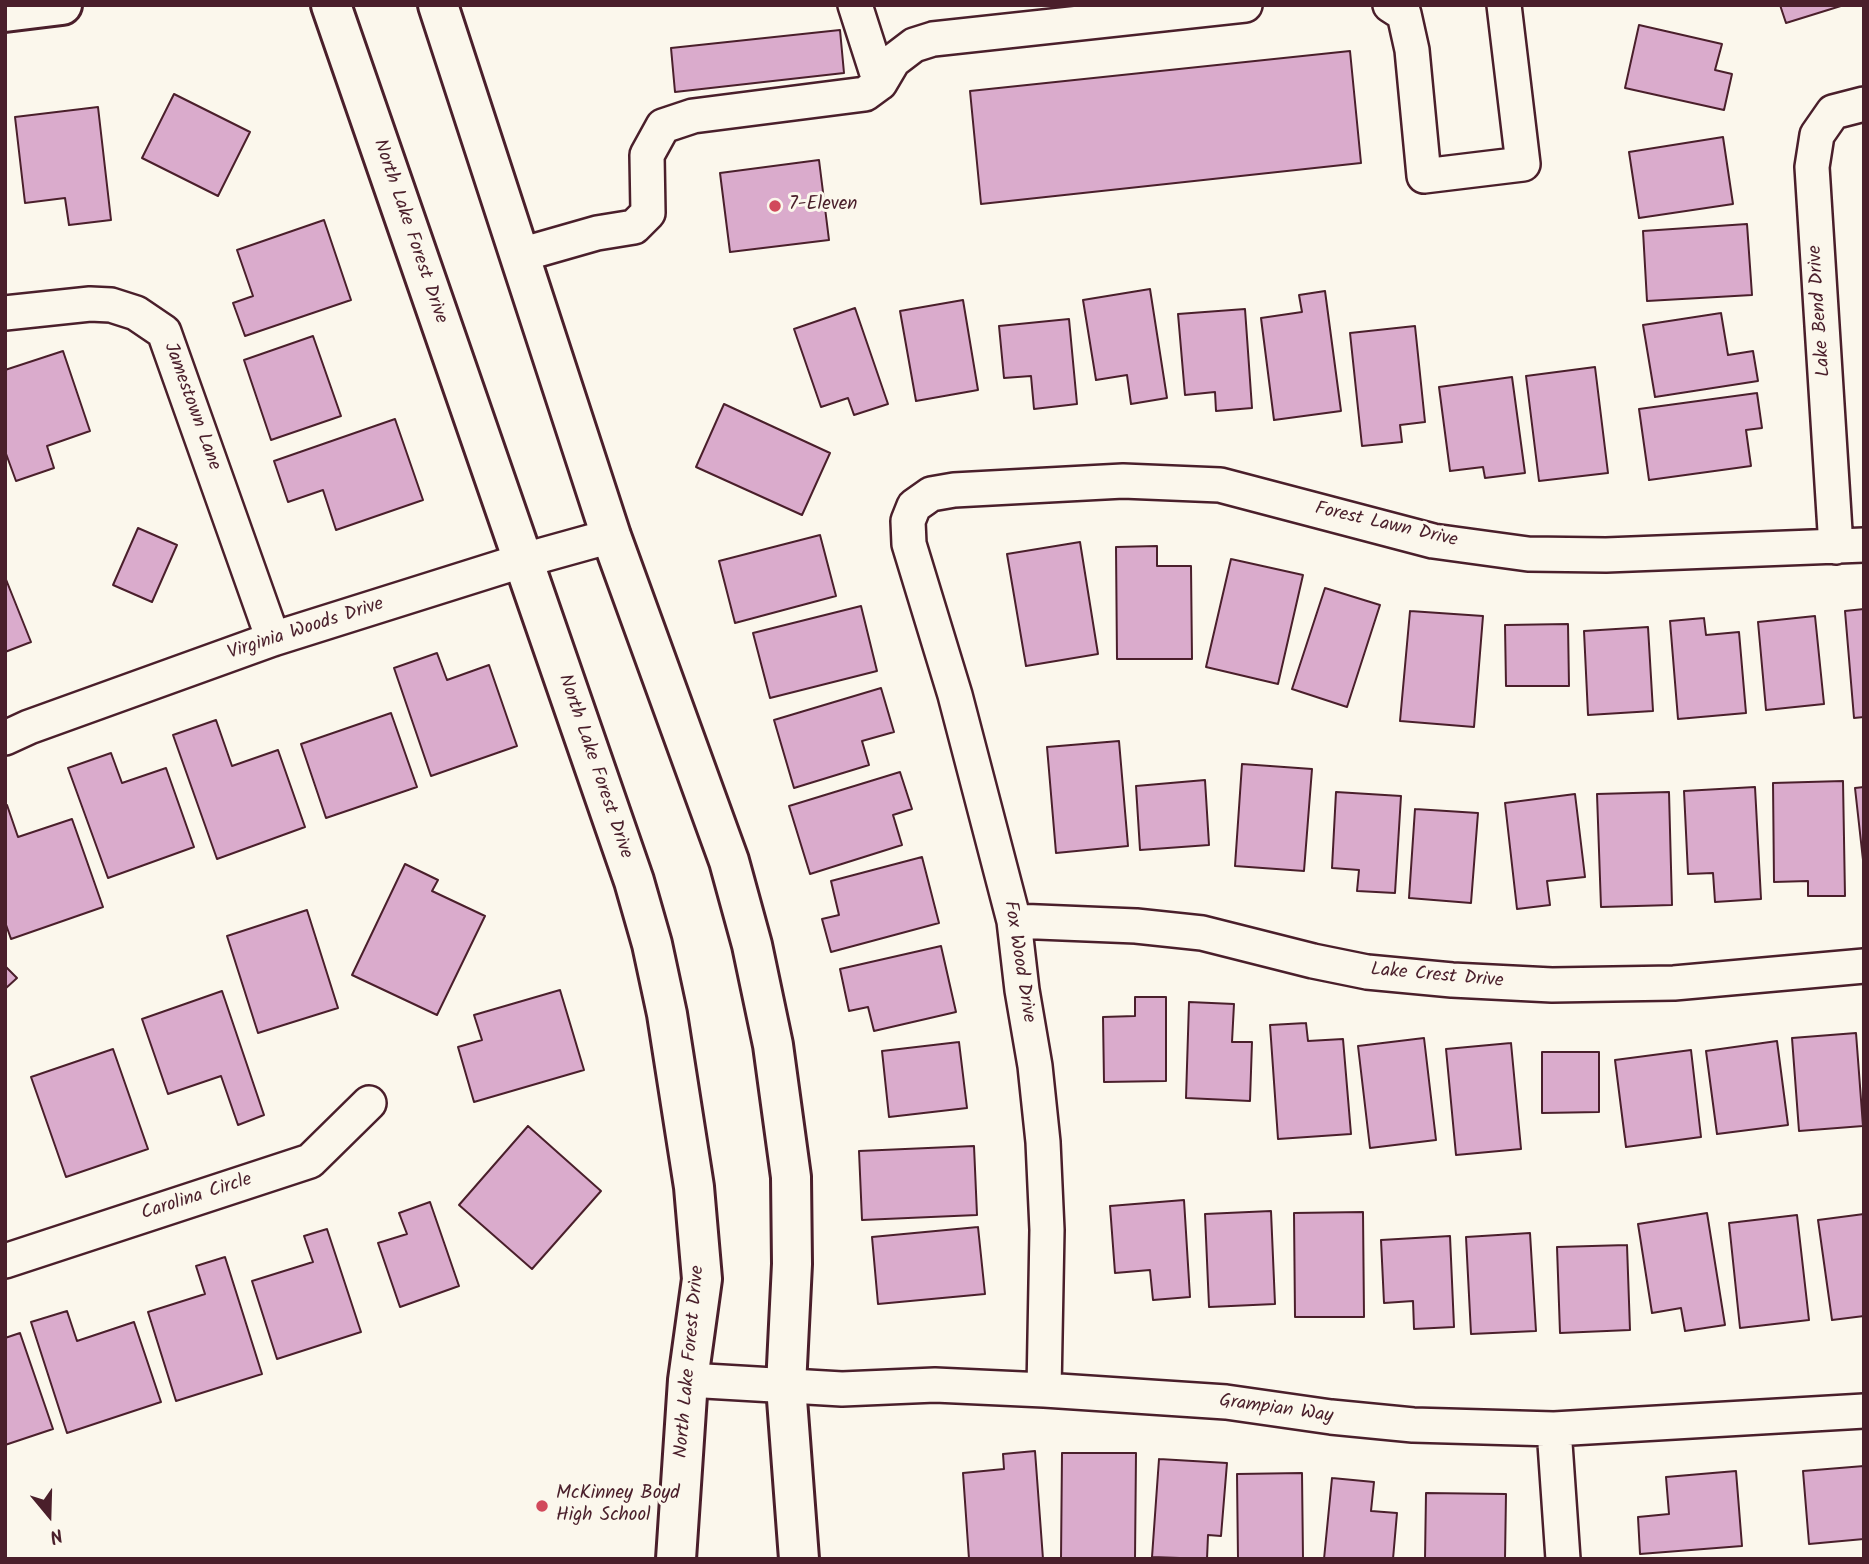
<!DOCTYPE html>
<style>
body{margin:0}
#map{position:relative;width:1869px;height:1564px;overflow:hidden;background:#fbf7ec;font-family:Kalam,sans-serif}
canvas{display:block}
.frame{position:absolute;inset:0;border:7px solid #4a1f2b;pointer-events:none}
.north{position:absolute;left:14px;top:1480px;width:70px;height:70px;-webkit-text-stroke:5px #fbf7ec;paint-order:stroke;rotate:161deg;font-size:19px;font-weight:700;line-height:28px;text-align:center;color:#4a1f2b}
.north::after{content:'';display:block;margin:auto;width:24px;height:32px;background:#4a1f2b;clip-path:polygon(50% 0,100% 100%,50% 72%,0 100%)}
</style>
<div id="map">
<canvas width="1869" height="1564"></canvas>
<div class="frame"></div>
<div class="north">N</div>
</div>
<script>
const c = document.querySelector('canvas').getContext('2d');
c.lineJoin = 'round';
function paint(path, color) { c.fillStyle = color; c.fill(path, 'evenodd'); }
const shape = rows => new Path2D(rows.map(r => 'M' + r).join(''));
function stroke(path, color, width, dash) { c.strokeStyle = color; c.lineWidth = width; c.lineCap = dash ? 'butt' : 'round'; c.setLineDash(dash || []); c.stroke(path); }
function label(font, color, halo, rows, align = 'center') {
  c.font = font + ' Kalam,sans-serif'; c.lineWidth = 6; c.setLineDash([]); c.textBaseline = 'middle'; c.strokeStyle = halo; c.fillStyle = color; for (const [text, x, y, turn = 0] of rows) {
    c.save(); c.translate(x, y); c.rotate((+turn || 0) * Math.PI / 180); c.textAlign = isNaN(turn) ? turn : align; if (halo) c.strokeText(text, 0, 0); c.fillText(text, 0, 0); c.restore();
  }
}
const building = shape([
 [1780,5,1844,5,1786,23,1780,5],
 [1639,25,1722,44,1715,70,1732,74,1724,110,1625,88,1639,25],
 [840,30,844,73,675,92,671,48,840,30],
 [1350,51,1361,163,981,204,970,91,1350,51],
 [174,94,250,132,218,196,142,158,174,94],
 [98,107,111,220,69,225,65,198,25,203,15,117,98,107],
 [1723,137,1733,204,1639,218,1629,152,1723,137],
 [819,160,829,240,730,252,720,173,819,160],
 [324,220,351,300,245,336,233,303,253,296,237,250,324,220],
 [1747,224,1752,295,1647,301,1643,231,1747,224],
 [1150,289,1167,398,1131,404,1127,375,1096,380,1083,300,1150,289],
 [1325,291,1341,411,1274,420,1261,318,1302,312,1299,295,1325,291],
 [963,300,978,390,916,401,900,311,963,300],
 [855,308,888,404,854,415,848,398,821,407,794,329,855,308],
 [1245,309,1252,408,1216,411,1215,392,1185,395,1178,314,1245,309],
 [1721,313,1728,355,1753,351,1758,381,1655,397,1643,325,1721,313],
 [1069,319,1077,404,1034,409,1031,376,1004,378,999,326,1069,319],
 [1415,326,1425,422,1400,425,1402,442,1362,446,1350,333,1415,326],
 [313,336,341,416,271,440,244,360,313,336],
 [63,351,90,431,47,446,54,468,16,481,5,451,5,370,63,351],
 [1595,367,1608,473,1539,481,1526,376,1595,367],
 [1512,377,1525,473,1485,478,1483,467,1450,471,1439,387,1512,377],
 [1757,393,1762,428,1746,430,1751,466,1649,480,1639,409,1757,393],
 [724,404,830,453,802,515,696,467,724,404],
 [395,419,423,500,336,530,323,490,288,502,274,461,395,419],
 [138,528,177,545,152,602,113,585,138,528],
 [820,535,836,596,735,623,719,561,820,535],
 [1080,542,1098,654,1026,666,1007,554,1080,542],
 [1157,546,1157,566,1191,566,1192,659,1117,659,1116,547,1157,546],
 [1231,559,1303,575,1278,684,1206,667,1231,559],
 [5,577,31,642,5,652,5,577],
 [1325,588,1380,605,1347,707,1292,689,1325,588],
 [861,606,877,671,770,698,753,633,861,606],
 [1864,609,1864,717,1854,718,1845,611,1864,609],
 [1410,611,1483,616,1474,727,1400,721,1410,611],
 [1815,616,1824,704,1766,710,1758,622,1815,616],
 [1704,618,1706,635,1739,632,1746,713,1678,719,1670,621,1704,618],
 [1568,624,1569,686,1506,686,1505,625,1568,624],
 [1648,627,1653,711,1588,715,1584,631,1648,627],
 [437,653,447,680,489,665,517,746,431,776,394,668,437,653],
 [881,688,894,732,862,741,869,765,794,788,774,720,881,688],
 [391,713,417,787,326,818,301,744,391,713],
 [216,720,232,766,278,750,305,827,217,859,173,735,216,720],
 [1119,741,1128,846,1056,853,1047,747,1119,741],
 [111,753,122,783,166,768,194,847,108,878,68,768,111,753],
 [1242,764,1312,769,1304,871,1235,866,1242,764],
 [900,772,912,809,893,815,902,845,810,874,789,806,900,772],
 [1205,780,1209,845,1140,850,1136,786,1205,780],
 [1843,781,1845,896,1808,896,1808,881,1774,882,1773,783,1843,781],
 [1755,787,1761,899,1715,902,1713,873,1688,874,1684,791,1755,787],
 [1864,787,1864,869,1855,788,1864,787],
 [1336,792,1401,796,1395,893,1357,891,1359,870,1332,868,1336,792],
 [1669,792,1672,905,1601,907,1597,794,1669,792],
 [1575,794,1585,877,1547,881,1550,905,1517,909,1505,803,1575,794],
 [7,805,18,837,72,819,103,907,11,939,5,922,5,806,7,805],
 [1415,809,1478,813,1471,903,1409,898,1415,809],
 [922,857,939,923,831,952,822,919,839,915,831,881,922,857],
 [405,864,438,880,432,891,485,916,437,1015,352,975,405,864],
 [307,910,338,1008,258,1033,227,936,307,910],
 [941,946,956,1012,874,1031,868,1007,849,1011,840,969,941,946],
 [5,966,17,978,5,989,5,966],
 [560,990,584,1070,474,1102,458,1047,482,1040,474,1015,560,990],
 [222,991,264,1115,238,1125,221,1076,168,1094,142,1019,222,991],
 [1135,997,1166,997,1166,1081,1104,1082,1103,1017,1135,1016,1135,997],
 [1189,1002,1234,1004,1232,1042,1252,1042,1250,1101,1186,1098,1189,1002],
 [1306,1023,1308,1041,1343,1039,1351,1134,1278,1139,1270,1025,1306,1023],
 [1856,1033,1863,1126,1799,1131,1792,1038,1856,1033],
 [1424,1038,1436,1140,1370,1148,1358,1046,1424,1038],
 [1777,1041,1788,1125,1717,1134,1706,1051,1777,1041],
 [959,1042,967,1108,889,1117,882,1051,959,1042],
 [1511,1043,1521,1149,1456,1155,1446,1049,1511,1043],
 [113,1049,148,1149,66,1177,31,1077,113,1049],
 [1691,1050,1701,1137,1626,1147,1615,1060,1691,1050],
 [1542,1052,1599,1052,1599,1112,1542,1113,1542,1052],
 [528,1126,601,1191,532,1269,459,1205,528,1126],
 [974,1146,977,1215,862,1220,859,1151,974,1146],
 [1184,1200,1190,1297,1153,1300,1150,1270,1115,1273,1110,1206,1184,1200],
 [430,1202,459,1286,400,1307,378,1243,407,1234,399,1213,430,1202],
 [1271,1211,1275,1304,1209,1307,1205,1214,1271,1211],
 [1363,1212,1364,1317,1295,1317,1294,1213,1363,1212],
 [1707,1213,1725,1325,1685,1331,1681,1308,1652,1313,1638,1224,1707,1213],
 [1864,1214,1864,1316,1832,1320,1818,1220,1864,1214],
 [1797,1215,1809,1320,1740,1328,1729,1223,1797,1215],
 [978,1227,985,1294,878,1304,872,1237,978,1227],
 [327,1229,361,1332,277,1359,252,1281,313,1262,304,1236,327,1229],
 [1530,1233,1536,1331,1471,1334,1466,1237,1530,1233],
 [1450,1236,1454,1327,1414,1329,1413,1301,1384,1303,1381,1240,1450,1236],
 [1627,1245,1630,1330,1560,1333,1557,1247,1627,1245],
 [225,1257,262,1374,176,1401,148,1312,205,1294,196,1266,225,1257],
 [67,1311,77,1341,134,1322,161,1402,67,1433,31,1322,67,1311],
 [20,1333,53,1429,5,1445,5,1338,20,1333],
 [1035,1451,1043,1559,969,1559,963,1473,1004,1469,1003,1454,1035,1451],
 [1062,1453,1136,1453,1135,1559,1061,1559,1062,1453],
 [1159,1459,1227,1463,1221,1536,1208,1535,1207,1559,1152,1557,1159,1459],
 [1864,1466,1864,1539,1809,1544,1803,1471,1864,1466],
 [1736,1471,1742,1546,1640,1554,1638,1517,1669,1514,1666,1477,1736,1471],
 [1302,1473,1303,1559,1238,1559,1237,1474,1302,1473],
 [1332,1478,1374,1482,1371,1511,1397,1513,1393,1559,1324,1559,1332,1478],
 [1426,1493,1506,1494,1505,1559,1425,1559,1426,1493]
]);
paint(building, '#daabcc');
stroke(building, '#4a1f2b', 2);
const minor = shape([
 [1390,5,1404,14,1412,50,1424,176,1523,164,1504,5],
 [880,83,893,61,914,45,933,39,1245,5],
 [520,255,597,233,634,227,648,213,647,155,663,126,693,116,865,94,880,83,855,5],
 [5,313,90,304,111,305,136,313,164,332,273,639],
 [1836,547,1812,167,1817,135,1833,112,1864,104],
 [5,738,29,727,273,639,521,561,611,536],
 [1014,921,1136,926,1202,933,1313,961,1367,972,1452,980,1552,985,1674,983,1864,966],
 [5,1261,310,1161,369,1103],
 [688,1380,842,1389,935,1385,1044,1390,1226,1402,1331,1417,1413,1425,1554,1429,1864,1411],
 [1044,1390,1047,1230,1043,1142,1035,1066,1022,990,1014,921,955,695,909,544,908,521,914,506,931,494,954,490,1123,481,1220,485,1433,541,1528,554,1606,555,1864,545],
 [1554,1429,1563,1559]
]);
const major = shape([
 [331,5,634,881,652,944,667,1014,694,1187,702,1279,688,1380,676,1559],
 [438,5,611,536,729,861,752,945,773,1045,791,1177,792,1264,786,1386,799,1559],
 [5,12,62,5]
]);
stroke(minor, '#4a1f2b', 38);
stroke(major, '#4a1f2b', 44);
stroke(minor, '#fbf7ec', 33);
stroke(major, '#fbf7ec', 38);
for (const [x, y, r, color] of [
 [775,206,7,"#d1495b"],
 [542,1506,7,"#d1495b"]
]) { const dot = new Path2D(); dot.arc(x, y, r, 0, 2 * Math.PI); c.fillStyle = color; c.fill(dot); stroke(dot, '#fbf7ec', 2.5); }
label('19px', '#4a1f2b', '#fbf7ec', [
 ["7-Eleven",789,206],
 ["McKinney Boyd",556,1495],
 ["High School",556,1517]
], 'left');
label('19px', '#4a1f2b', '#fbf7ec', [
 ["North Lake Forest Drive",409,232,71],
 ["Lake Bend Drive",1821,311,-94],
 ["Jamestown Lane",191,407,70],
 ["Forest Lawn Drive",1386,526,13],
 ["Virginia Woods Drive",306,630,-18],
 ["North Lake Forest Drive",594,767,71],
 ["Fox Wood Drive",1018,962,81],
 ["Lake Crest Drive",1437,977,5],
 ["Carolina Circle",197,1198,-18],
 ["North Lake Forest Drive",691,1362,-85],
 ["Grampian Way",1276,1410,8]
]);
</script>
